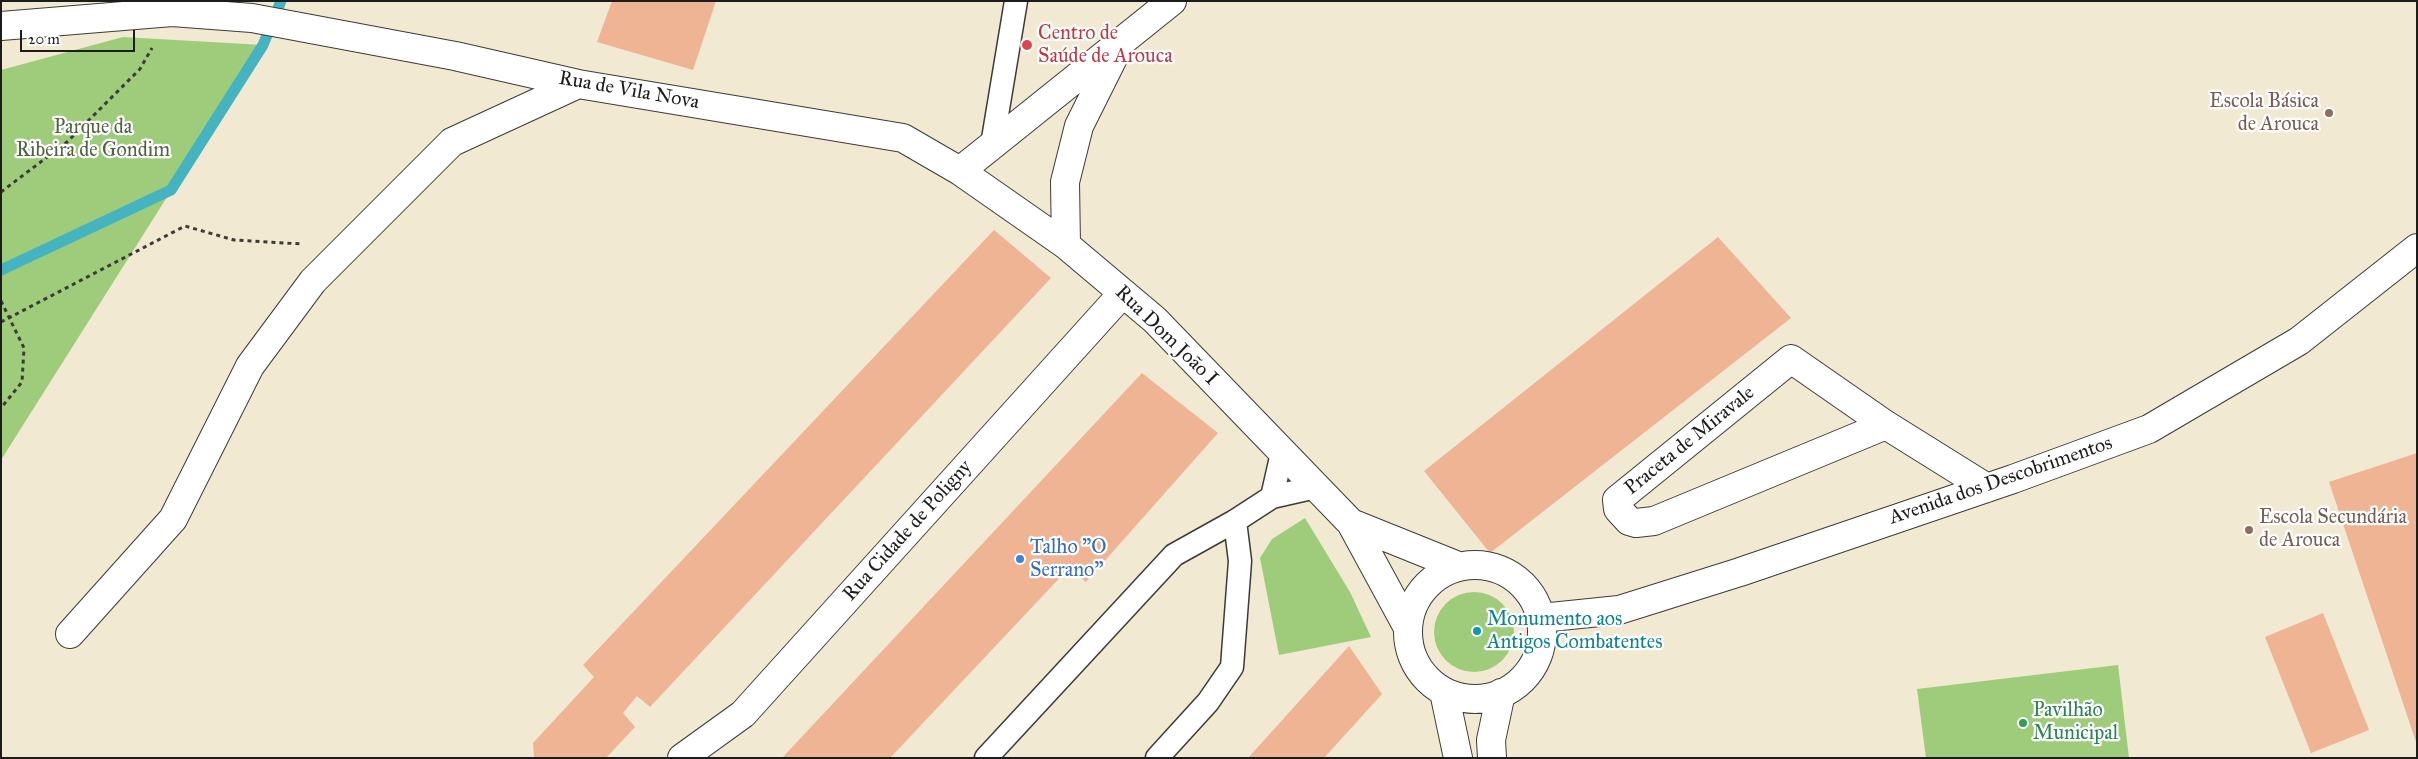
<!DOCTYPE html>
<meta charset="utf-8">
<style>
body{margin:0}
#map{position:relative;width:2418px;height:759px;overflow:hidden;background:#f2e9d2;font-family:"IM FELL Great Primer",serif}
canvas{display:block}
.frame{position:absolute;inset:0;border:2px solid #1c1c1c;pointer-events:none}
.scale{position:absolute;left:20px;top:30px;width:115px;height:22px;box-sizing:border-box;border:2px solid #1c1c1c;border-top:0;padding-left:6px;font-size:15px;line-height:18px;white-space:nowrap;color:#1c1c1c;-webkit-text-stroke:4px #fff;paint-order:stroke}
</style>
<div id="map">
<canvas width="2418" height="759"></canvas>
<div class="frame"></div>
<div class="scale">20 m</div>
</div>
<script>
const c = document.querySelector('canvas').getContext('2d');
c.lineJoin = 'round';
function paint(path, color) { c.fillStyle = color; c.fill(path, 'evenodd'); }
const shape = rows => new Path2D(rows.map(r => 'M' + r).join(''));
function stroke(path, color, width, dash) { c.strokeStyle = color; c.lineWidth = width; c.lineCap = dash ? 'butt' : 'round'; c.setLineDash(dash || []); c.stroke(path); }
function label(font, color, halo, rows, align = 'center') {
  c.font = font + ' "IM FELL Great Primer",serif'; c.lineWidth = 4.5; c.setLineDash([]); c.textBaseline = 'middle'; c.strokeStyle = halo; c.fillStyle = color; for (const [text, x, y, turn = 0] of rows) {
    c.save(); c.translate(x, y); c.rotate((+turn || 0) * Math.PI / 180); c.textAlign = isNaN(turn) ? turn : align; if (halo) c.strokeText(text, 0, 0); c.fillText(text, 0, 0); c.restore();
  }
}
paint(shape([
 [123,37,263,45,1,460,1,70],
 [1305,518,1350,592,1371,637,1279,655,1260,558,1272,539],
 '1434 632a40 40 0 1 1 80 0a40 40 0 1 1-80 0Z',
 [2118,665,2129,758,1926,758,1917,689]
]), '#9fcc7a');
stroke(shape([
 [1,270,171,190,263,45,281,1]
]), '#45b3c0', 11);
paint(shape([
 [612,1,716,1,693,70,597,42],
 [994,230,1051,278,650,707,637,696,623,713,635,727,606,758,534,758,533,743,594,677,583,665],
 [1718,237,1791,318,1490,553,1424,471],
 [1142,373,1218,433,1086,582,1069,568,890,758,782,758],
 [2417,453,2417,742,2416,742,2329,482],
 [2323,613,2369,730,2311,753,2265,637],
 [1349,646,1382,694,1324,758,1248,758]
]), '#eeb493');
const lane = shape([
 [992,145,1016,1],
 [1272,497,1282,453],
 [986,758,1174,555,1235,521,1272,497,1316,487],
 [1157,758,1208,702,1232,667,1240,561,1235,521]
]);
const street = shape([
 [1,26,172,12,252,18,455,56,578,84,903,138,960,171,1066,245,1155,320,1351,523,1407,626],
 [960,171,1172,1],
 [1066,245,1065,182,1079,126,1117,50],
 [1886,425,1654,521,1636,523,1629,521,1618,509,1617,500,1791,359,1886,425,1987,488],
 [1351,523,1458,566],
 '1408 632a67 67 0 1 1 134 0a67 67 0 1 1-134 0Z',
 [1541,618,1619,610,1740,572,2013,479,2149,429,2299,341,2417,248],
 [70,634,173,519,250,366,313,281,452,142,578,84],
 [1444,692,1458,758],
 [682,758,743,714,1123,293],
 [1492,758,1491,740,1501,693]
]);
stroke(lane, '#3c3b37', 25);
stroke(street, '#3c3b37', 30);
stroke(shape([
 [1,192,67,142,140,69,152,48],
 [1,301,24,348,22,382,1,408],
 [1,322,185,226,234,240,302,244]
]), '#3c3b37', 3, [4, 4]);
stroke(lane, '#fff', 22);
stroke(street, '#fff', 28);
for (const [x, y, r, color] of [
 [1027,45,6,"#e0444e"],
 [2329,113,5,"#8d6e63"],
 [2249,530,5,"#8d6e63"],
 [1020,559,5,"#3f7fe0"],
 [1477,631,5,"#0f9aa8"],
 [2023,723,5,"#2e9e5b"]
]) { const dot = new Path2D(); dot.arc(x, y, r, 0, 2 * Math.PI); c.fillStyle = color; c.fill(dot); stroke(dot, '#fff', 2); }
label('20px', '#be3a42', '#fff', [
 ["Centro de",1038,34],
 ["Saúde de Arouca",1038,57]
], 'left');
label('20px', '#1c1c1c', '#fff', [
 ["Rua de Vila Nova",629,91,10],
 ["Rua Dom João I",1166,336,44],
 ["Praceta de Miravale",1690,441,-39],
 ["Avenida dos Descobrimentos",2001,481,-19],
 ["Rua Cidade de Poligny",908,531,-48]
]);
label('20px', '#785e54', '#fff', [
 ["Escola Básica",2319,102],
 ["de Arouca",2319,125],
 ["Escola Secundária",2259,518,"left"],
 ["de Arouca",2259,541,"left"]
], 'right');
label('20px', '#506242', '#fff', [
 ["Parque da",93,128],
 ["Ribeira de Gondim",93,151]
]);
label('20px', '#366cbe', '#fff', [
 ["Talho \"O",1030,548],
 ["Serrano\"",1030,571]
], 'left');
label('20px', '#0d838f', '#fff', [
 ["Monumento aos",1487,620],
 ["Antigos Combatentes",1487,643]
], 'left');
label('20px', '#27864d', '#fff', [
 ["Pavilhão",2033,711],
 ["Municipal",2033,734]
], 'left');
</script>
